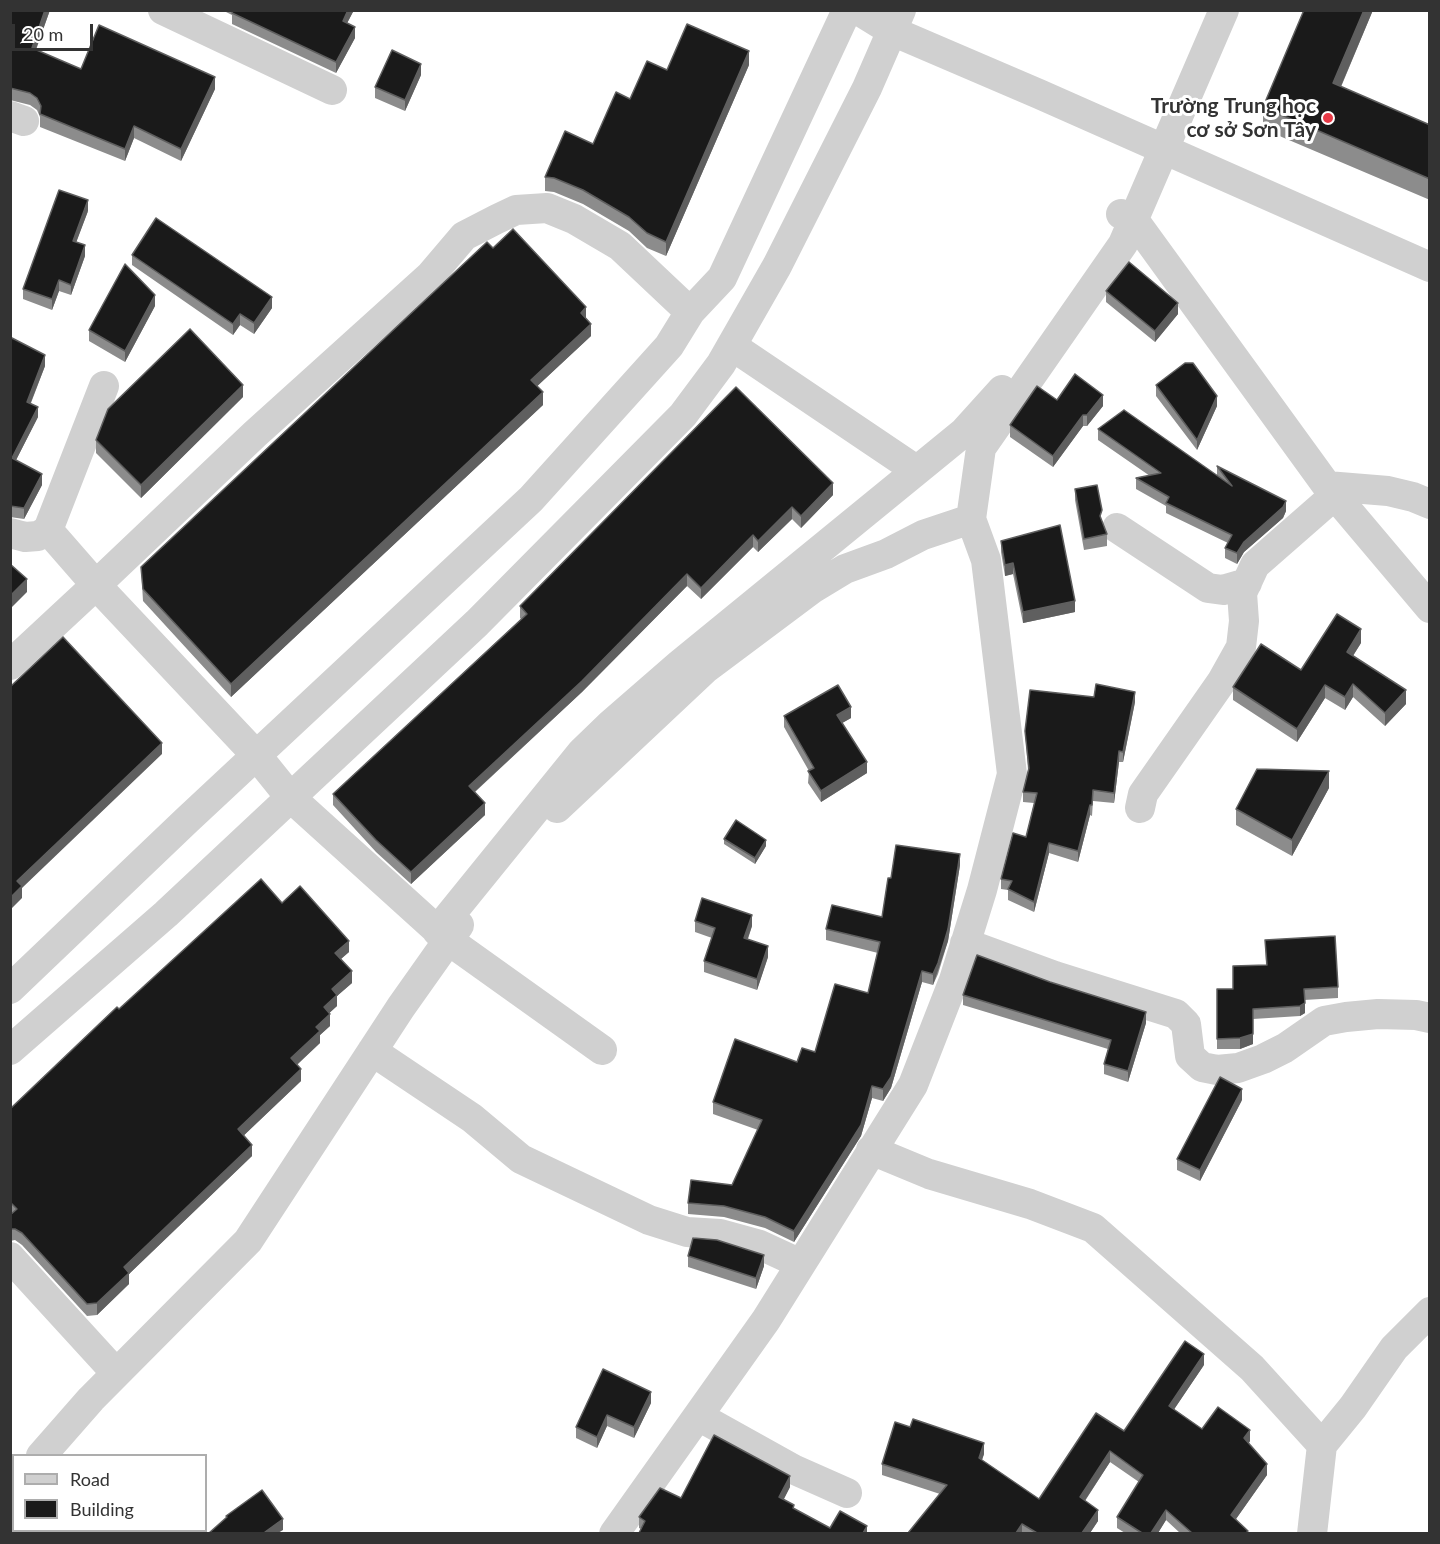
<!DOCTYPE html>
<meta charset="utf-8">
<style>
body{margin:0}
#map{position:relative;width:1440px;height:1544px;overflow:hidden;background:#fff;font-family:Lato,sans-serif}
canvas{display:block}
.frame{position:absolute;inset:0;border:12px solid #333;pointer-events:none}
.legend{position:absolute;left:12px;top:1454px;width:195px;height:78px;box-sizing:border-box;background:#fff;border:2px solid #adadad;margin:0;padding:8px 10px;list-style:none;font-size:18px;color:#333}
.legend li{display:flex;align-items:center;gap:12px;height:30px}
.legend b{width:30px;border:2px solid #adadad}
.scale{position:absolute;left:12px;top:24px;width:81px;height:27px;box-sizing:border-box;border:3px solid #333;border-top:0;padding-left:8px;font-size:18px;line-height:21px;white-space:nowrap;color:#333;-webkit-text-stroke:4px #fff;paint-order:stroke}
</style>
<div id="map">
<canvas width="1440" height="1544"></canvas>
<div class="frame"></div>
<ul class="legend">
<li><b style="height:8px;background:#d0d0d0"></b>Road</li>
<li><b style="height:16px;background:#1a1a1a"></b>Building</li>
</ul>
<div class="scale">20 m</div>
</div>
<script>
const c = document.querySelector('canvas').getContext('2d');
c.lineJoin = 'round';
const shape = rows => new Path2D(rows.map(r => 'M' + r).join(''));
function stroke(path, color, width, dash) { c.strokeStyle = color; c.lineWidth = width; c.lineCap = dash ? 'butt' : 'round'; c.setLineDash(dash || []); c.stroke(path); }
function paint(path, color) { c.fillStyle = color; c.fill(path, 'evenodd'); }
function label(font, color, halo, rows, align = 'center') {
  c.font = font + ' Lato,sans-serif'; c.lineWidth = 6; c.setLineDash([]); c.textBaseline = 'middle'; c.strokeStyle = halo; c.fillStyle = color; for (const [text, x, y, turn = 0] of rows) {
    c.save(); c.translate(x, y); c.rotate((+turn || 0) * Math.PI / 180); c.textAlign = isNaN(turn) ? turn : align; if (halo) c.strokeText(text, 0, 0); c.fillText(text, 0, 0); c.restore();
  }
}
stroke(shape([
 [163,10,332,90],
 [858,10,892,31,1039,94,1430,267],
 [10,116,24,121],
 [1121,214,1134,220,1327,486,1430,608],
 [732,346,916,470],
 [1327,486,1388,491,1413,497,1430,504],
 [1117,528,1208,588,1223,590,1247,583],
 [10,533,25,537,38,536,48,530,104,386],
 [10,665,96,585,48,530],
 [557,808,705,669,812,589,845,569,886,554,923,535,971,519],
 [1140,808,1143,794,1222,681,1241,647,1244,621,1242,593,1255,565,1335,495],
 [437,931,582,752,611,724,680,664,964,432,1002,390],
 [965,943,1055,976,1176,1014,1186,1024,1190,1056,1202,1067,1217,1070,1238,1068,1263,1059,1285,1048,1324,1021,1346,1017,1378,1014,1416,1015,1430,1018],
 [10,989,187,820,531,499,669,346,690,312,722,278,847,10],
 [10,1050,166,914,477,623,683,415,721,364,777,266,867,88,901,10],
 [602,1050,448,940,290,797,257,756,96,585,255,434,430,276,464,236,497,219,516,210,547,208,574,219,620,246,690,312],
 [372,1051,472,1118,521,1159,649,1220,687,1232,720,1234,760,1245,801,1264],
 [871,1150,929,1174,1030,1204,1093,1228,1252,1368,1322,1445,1312,1534],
 [10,1257,116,1373],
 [698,1416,795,1470,847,1493],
 [1322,1445,1353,1407,1394,1348,1430,1312],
 [41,1456,91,1399,248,1241,401,1007,459,925],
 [10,1490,14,1487],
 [614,1534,766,1320,913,1085,954,980,982,890,1012,774,986,560,971,519,981,448,1123,244,1224,10]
]), '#d0d0d0', 30);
paint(shape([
 [10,10,50,10,36,50,81,69,215,89,181,161,134,138,125,161,40,127,40,117,37,110,30,105,10,100],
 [222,10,354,10,347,23,355,38,336,73,232,24,232,15],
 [1304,10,1373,10,1341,87,1430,125,1430,200,1263,129,1263,107],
 [749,65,666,256,647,248,629,231,583,204,554,192,545,191,545,177,593,144,630,99,667,70],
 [421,75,405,111,375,98,375,87],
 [88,211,76,242,85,256,71,295,59,291,52,310,23,299,23,289],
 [493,248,586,319,591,336,537,386,543,405,231,697,143,601,141,567],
 [132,255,272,308,254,334,240,325,233,335,132,265],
 [1106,291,1178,314,1155,342,1106,302],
 [155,306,125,362,89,341,89,330],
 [10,341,45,366,31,403,38,417,16,460,42,485,24,519,10,517],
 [1156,385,1217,406,1197,450,1156,396],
 [736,387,833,495,801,528,792,519,758,552,753,547,701,599,687,586,582,692,475,792,485,815,411,884,376,852,333,805,333,794,521,619,520,618,520,606],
 [243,397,141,498,96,453,96,440],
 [1057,400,1103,406,1087,426,1083,426,1053,467,1010,437,1010,425],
 [1098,429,1217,475,1217,466,1286,511,1283,518,1244,552,1237,564,1225,558,1225,548,1228,543,1166,513,1166,506,1136,489,1136,478,1150,476,1098,440],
 [1075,489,1102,521,1107,534,1107,546,1084,550,1075,500],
 [1001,541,1075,612,1023,623,1013,574,1005,576,1001,552],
 [1361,643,1353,656,1406,704,1385,726,1353,697,1345,710,1325,698,1297,742,1233,700,1233,687,1301,670],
 [1135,702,1123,762,1119,762,1114,803,1093,801,1092,816,1090,815,1078,862,1049,853,1034,912,1008,900,1008,890,1001,889,1001,879,1026,837,1034,803,1023,802,1023,792,1028,770,1025,731],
 [784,716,851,718,842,723,867,773,821,802,808,783,809,771,784,727],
 [1329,788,1292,856,1236,825,1236,809],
 [724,839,766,846,755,864,724,844],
 [960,865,948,941,938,974,933,985,922,982,891,1088,883,1101,872,1098,861,1136,794,1242,765,1228,724,1217,688,1214,688,1203,732,1185,758,1130,713,1114,713,1102,797,1062,815,1052,868,993,878,953,826,940,826,929,882,917,891,878],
 [282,903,349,952,341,959,352,983,337,996,337,1006,329,1013,330,1026,320,1035,320,1043,297,1065,301,1081,244,1135,252,1156,129,1274,129,1284,97,1315,87,1316,22,1245,15,1240,10,1241,10,1215,11,1215,10,1214,10,1109,119,1009],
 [695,921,752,926,748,939,768,957,757,990,704,972,704,961,712,938,695,932],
 [1265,940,1338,987,1338,998,1304,1000,1305,1013,1300,1016,1253,1019,1253,1044,1240,1049,1217,1049,1217,989,1233,989,1266,965],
 [963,995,1146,1023,1128,1082,1104,1074,1104,1064,1108,1049,963,1005],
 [1242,1100,1200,1181,1177,1170,1177,1159],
 [688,1256,764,1266,756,1289,688,1267],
 [1204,1365,1174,1409,1202,1429,1250,1441,1249,1443,1267,1475,1236,1519,1248,1533,1180,1533,1166,1520,1158,1533,1125,1533,1117,1528,1117,1517,1139,1482,1110,1462,1085,1501,1098,1521,1090,1533,908,1533,940,1494,882,1475,882,1464,984,1454,982,1460,1039,1499],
 [603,1369,651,1403,634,1438,607,1426,597,1448,576,1438,576,1427],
 [790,1487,784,1499,794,1509,830,1528,867,1533,641,1529,639,1528,639,1517,681,1498]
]), '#8c8c8c');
paint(shape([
 [45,10,50,10,32,60,32,48],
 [348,10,354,10,343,31,343,21],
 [1364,10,1373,10,1333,105,1333,83],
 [355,27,355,38,336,73,336,62],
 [749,51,749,65,666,256,666,242],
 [421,64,421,75,405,111,405,100],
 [215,77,215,89,181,161,181,149],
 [134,126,134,138,125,161,125,149],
 [88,200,88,211,73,251,73,241],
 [85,245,85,256,71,295,71,285],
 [59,280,59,291,52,310,52,299],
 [155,295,155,306,125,362,125,351],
 [272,297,272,308,254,334,254,323],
 [1178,303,1178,314,1155,342,1155,331],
 [586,307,586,320,581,313],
 [240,314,240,325,233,335,233,324],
 [591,324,591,336,531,392,531,380],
 [45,355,45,366,27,412,27,402],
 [243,385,243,397,141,498,141,485],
 [543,392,543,405,231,697,231,684],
 [1103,395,1103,406,1087,426,1087,415],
 [1217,396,1217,406,1197,450,1197,440],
 [38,407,38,417,12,468,12,458],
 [1083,415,1083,426,1053,467,1053,456],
 [42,474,42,485,24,519,24,508],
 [833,483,833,495,801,528,801,516],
 [1286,501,1286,511,1283,518,1244,552,1237,564,1237,553,1244,542],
 [792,507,792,519,758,552,758,541],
 [753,535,753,547,701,599,701,588],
 [1013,563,1013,574,1005,576,1005,565],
 [687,574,687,586,582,692,469,797,469,786],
 [27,579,27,592,10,609,10,596],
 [1075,601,1075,612,1023,623,1023,612],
 [1361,629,1361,643,1347,665,1347,652],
 [1353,684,1353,697,1345,710,1345,697],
 [1325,685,1325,698,1297,742,1297,729],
 [1406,690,1406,704,1385,726,1385,713],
 [1135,692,1135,702,1123,762,1123,752],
 [851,707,851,718,837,726,837,715],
 [162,743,162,754,22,888,22,898,10,910,10,898,17,881],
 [1119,751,1119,762,1114,803,1114,793],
 [867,762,867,773,821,802,821,791],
 [1329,771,1329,788,1292,856,1292,840],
 [485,803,485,815,411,884,411,872],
 [1090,805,1090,815,1078,862,1078,851],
 [766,840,766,846,755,864,755,858],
 [1049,843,1049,853,1034,912,1034,902],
 [960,854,960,865,948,941,933,985,933,974],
 [752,915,752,926,744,949,744,938],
 [349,941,349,952,335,964,335,953],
 [768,946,768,957,757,990,757,979],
 [352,971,352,983,337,996,337,1006,324,1018,324,1007,332,989],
 [922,971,922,982,891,1088,883,1101,883,1089],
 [1305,1003,1305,1013,1300,1016,1300,1006],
 [1146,1012,1146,1023,1128,1082,1128,1071],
 [330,1014,330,1026,320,1035,320,1043,291,1070,291,1058,316,1027],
 [1253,1034,1253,1044,1240,1049,1240,1038],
 [301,1069,301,1081,238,1141,238,1129],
 [872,1086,872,1098,861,1136,794,1242,794,1231],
 [1242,1089,1242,1100,1200,1181,1200,1170],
 [252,1145,252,1156,129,1274,129,1284,97,1315,97,1303,124,1267],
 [764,1255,764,1266,756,1289,756,1278],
 [1204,1354,1204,1365,1169,1417,1169,1406],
 [651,1392,651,1403,634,1438,634,1427],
 [607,1415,607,1426,597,1448,597,1437],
 [1250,1430,1250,1441,1244,1449,1244,1438],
 [984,1443,984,1454,979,1468,979,1458],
 [1110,1451,1110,1462,1080,1508,1080,1497],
 [1267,1464,1267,1475,1231,1526,1231,1515],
 [790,1476,790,1487,779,1508,779,1497],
 [1098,1510,1098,1521,1090,1533,1082,1533],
 [1166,1510,1166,1520,1158,1533,1151,1533],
 [283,1519,283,1530,278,1533,265,1533,265,1532],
 [1022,1524,1022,1533,1016,1533],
 [867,1526,867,1533,863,1533]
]), '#5f5f5f');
const building = shape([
 [10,10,45,10,32,48,81,69,99,25,215,77,181,149,134,126,125,149,40,114,41,106,37,98,30,93,10,88,10,10],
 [233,10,348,10,343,21,355,27,336,62,232,13,233,10],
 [1304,10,1364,10,1333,83,1430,125,1430,179,1263,107,1304,10],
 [687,24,749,51,666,242,647,233,629,217,583,190,554,178,545,177,565,131,593,144,616,92,630,99,647,61,667,70,687,24],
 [392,50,421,64,405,100,375,87,392,50],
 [59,190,88,200,73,241,85,245,71,285,59,280,52,299,23,289,59,190],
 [156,218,272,297,254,323,240,314,233,324,132,255,156,218],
 [513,229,586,307,581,313,591,324,531,380,543,392,231,684,143,589,141,567,487,242,493,248,513,229],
 [1129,262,1178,303,1155,331,1106,291,1129,262],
 [125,264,155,295,125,351,89,330,125,264],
 [190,329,243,385,141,485,96,440,108,409,190,329],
 [12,338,45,355,27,402,38,407,12,458,42,474,24,508,10,506,10,341,12,338],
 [1185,363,1193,363,1217,396,1197,440,1156,385,1185,363],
 [1075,374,1103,395,1087,415,1083,415,1053,456,1010,425,1037,386,1057,400,1075,374],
 [736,387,833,483,801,516,792,507,758,541,753,535,701,588,687,574,582,681,469,786,485,803,411,872,376,840,333,794,527,614,520,606,736,387],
 [1124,410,1232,486,1217,466,1286,501,1283,507,1244,542,1237,553,1225,548,1232,535,1166,503,1169,497,1136,478,1161,473,1098,429,1124,410],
 [1097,485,1102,510,1100,516,1107,534,1084,539,1075,489,1097,485],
 [1060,525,1075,601,1023,612,1013,563,1005,565,1001,541,1060,525],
 [10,564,27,579,10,596,10,564],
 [1337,614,1361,629,1347,652,1406,690,1385,713,1353,684,1345,697,1325,685,1297,729,1233,687,1261,644,1301,670,1337,614],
 [63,637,162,743,17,881,22,886,10,898,10,687,63,637],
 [1096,684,1135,692,1123,752,1119,751,1114,793,1093,790,1092,805,1090,805,1078,851,1049,843,1034,902,1008,889,1012,881,1001,879,1013,833,1026,837,1037,793,1023,792,1029,768,1025,731,1030,690,1094,697,1096,684],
 [838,685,851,707,837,715,867,762,821,791,808,771,814,768,784,716,838,685],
 [1257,769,1329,771,1292,840,1236,809,1257,769],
 [736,820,766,840,755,858,724,839,736,820],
 [896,845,960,854,948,929,938,963,933,974,922,971,891,1077,883,1089,872,1086,861,1125,794,1231,765,1217,724,1206,688,1203,691,1180,732,1185,762,1120,713,1102,735,1039,797,1062,802,1048,815,1052,835,984,868,993,880,942,826,929,832,905,882,917,888,878,891,878,896,845],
 [261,879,282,903,300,886,349,941,335,953,352,971,332,989,337,995,324,1007,330,1014,316,1027,320,1031,291,1058,301,1069,238,1129,252,1145,124,1267,129,1273,97,1303,87,1304,22,1233,15,1229,10,1229,10,1215,17,1209,10,1202,10,1109,117,1007,119,1009,261,879],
 [702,898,752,915,744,938,768,946,757,979,704,961,715,928,695,921,702,898],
 [1335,936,1338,987,1304,989,1305,1003,1300,1006,1253,1009,1253,1034,1240,1038,1217,1039,1217,989,1233,989,1233,966,1267,965,1265,940,1335,936],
 [977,955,1050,982,1146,1012,1128,1071,1104,1064,1111,1040,963,995,977,955],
 [1220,1077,1242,1089,1200,1170,1177,1159,1220,1077],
 [693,1238,717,1240,764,1255,756,1278,688,1256,693,1238],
 [1185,1341,1204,1354,1169,1406,1202,1429,1218,1407,1250,1430,1244,1438,1267,1464,1231,1515,1248,1531,1246,1533,1192,1533,1166,1510,1151,1533,1142,1533,1117,1517,1143,1475,1110,1451,1080,1497,1098,1510,1082,1533,1037,1533,1022,1524,1016,1533,908,1533,947,1485,882,1464,895,1422,910,1427,913,1419,984,1443,979,1458,1039,1499,1096,1413,1124,1431,1185,1341],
 [603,1369,651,1392,634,1427,607,1415,597,1437,576,1427,603,1369],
 [714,1435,790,1476,779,1497,794,1505,793,1508,830,1528,840,1511,867,1526,863,1533,639,1533,645,1521,639,1517,660,1488,681,1498,714,1435],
 [262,1490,283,1519,265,1532,266,1533,209,1533,227,1517,226,1516,262,1490]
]);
paint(building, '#1a1a1a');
stroke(building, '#5f5f5f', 1.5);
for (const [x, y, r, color] of [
 [1328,118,6,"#e63946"]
]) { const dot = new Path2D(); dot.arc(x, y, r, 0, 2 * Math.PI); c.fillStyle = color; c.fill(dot); stroke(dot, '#fff', 2); }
label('bold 21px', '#333', '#fff', [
 ["Trường Trung học",1316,106],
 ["cơ sở Sơn Tây",1316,130]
], 'right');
</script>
